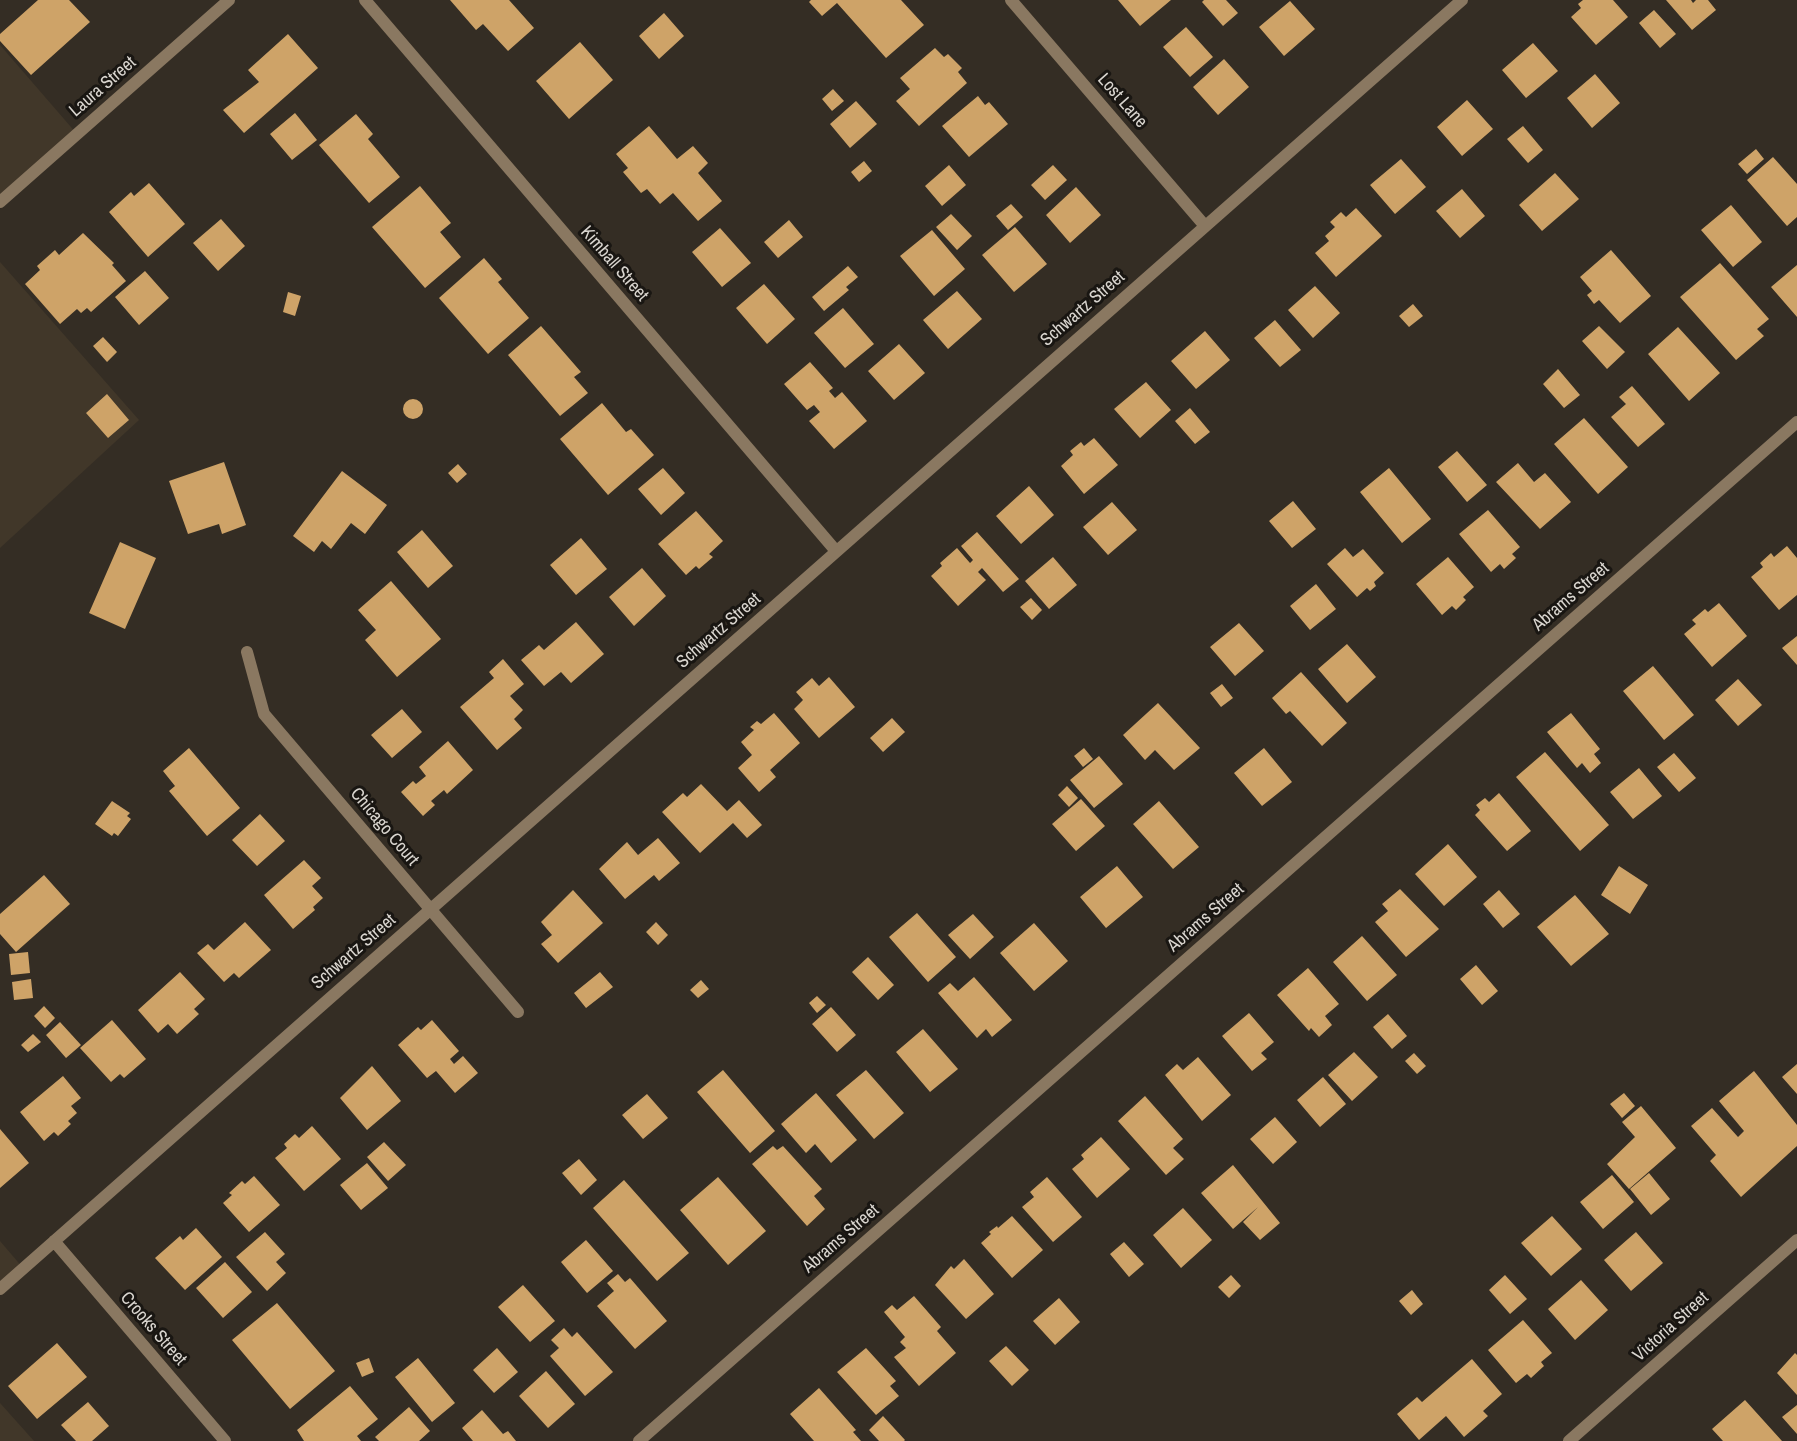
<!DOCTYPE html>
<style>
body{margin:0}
canvas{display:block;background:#342d24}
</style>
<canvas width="1797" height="1441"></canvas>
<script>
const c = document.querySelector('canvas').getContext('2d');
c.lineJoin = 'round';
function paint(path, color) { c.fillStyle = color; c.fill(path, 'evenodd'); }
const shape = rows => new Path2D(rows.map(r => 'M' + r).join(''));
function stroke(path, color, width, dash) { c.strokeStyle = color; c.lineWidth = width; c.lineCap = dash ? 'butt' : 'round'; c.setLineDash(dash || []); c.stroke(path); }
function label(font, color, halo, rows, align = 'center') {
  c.font = font + ' "Archivo Narrow",sans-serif'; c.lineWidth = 6; c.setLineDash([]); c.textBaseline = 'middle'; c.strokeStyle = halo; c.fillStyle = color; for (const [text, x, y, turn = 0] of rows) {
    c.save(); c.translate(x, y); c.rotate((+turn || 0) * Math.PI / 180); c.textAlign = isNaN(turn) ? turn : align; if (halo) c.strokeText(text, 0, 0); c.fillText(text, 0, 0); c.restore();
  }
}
paint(shape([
 [0,45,77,134,0,202],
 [0,262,139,420,0,548],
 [0,1241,23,1268,0,1289],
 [0,1403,34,1441,0,1441]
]), '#413729');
paint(shape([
 [38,0,69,0,90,22,31,75,0,41,0,34],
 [450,0,509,0,534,28,508,51,483,24,476,30],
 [811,0,901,0,924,25,886,58,837,3,822,16,809,2],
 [1118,0,1171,0,1140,26],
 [1204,0,1226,0,1238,13,1223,26,1202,2],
 [1583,0,1613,0,1628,17,1596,45,1571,17,1581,8,1578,4],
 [1666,0,1691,0,1693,3,1696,0,1708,0,1716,10,1692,30],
 [1290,1,1315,29,1284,56,1259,27],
 [1654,10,1676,34,1660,48,1639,23],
 [664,13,684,36,659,59,639,36],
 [1186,27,1213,57,1190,77,1163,47],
 [288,34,318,68,244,133,223,110,259,82,248,70],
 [580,42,613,80,569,119,536,81],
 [1533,43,1558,71,1526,98,1502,70],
 [935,48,944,57,948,54,962,68,958,72,967,83,919,126,896,101,910,89,900,78],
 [1224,59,1249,87,1218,115,1193,87],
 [1595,74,1620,103,1592,128,1567,98],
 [833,89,844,101,832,111,822,99],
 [978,96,985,105,989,102,1008,124,969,157,942,126],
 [1467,100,1493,129,1462,156,1437,127],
 [856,101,877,124,850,148,830,124],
 [295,113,317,140,292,160,270,134],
 [356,114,373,134,368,139,400,177,369,203,319,145],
 [649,126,677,159,693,146,708,163,698,173,722,201,698,221,673,193,660,204,647,189,641,193,623,172,628,168,616,154],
 [1523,126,1543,150,1528,163,1507,139],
 [1756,149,1764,159,1747,174,1738,164],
 [1773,157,1797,184,1797,217,1787,226,1747,180],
 [1401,159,1426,187,1395,214,1370,185],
 [864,161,872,171,859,182,851,172],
 [949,165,966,185,942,206,925,186],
 [1053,165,1067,180,1045,200,1031,185],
 [1555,173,1579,199,1542,231,1519,205],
 [149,183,185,224,148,257,109,212,131,192,134,196],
 [420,186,451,223,440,232,461,257,425,288,372,227],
 [1076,187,1101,215,1070,243,1046,215],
 [1462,189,1485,216,1460,238,1436,211],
 [1011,204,1023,217,1008,230,996,216],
 [1731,205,1762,242,1733,267,1701,230],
 [1356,208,1382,236,1336,277,1315,253,1329,241,1325,236,1335,227,1330,222,1341,212,1346,217],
 [951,214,972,236,957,250,936,227],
 [221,219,245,246,218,271,193,243],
 [789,220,803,237,778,258,764,242],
 [1015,227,1047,264,1014,292,982,255],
 [720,228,751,263,722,287,692,252],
 [932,230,965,269,934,296,900,256],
 [83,233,114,263,112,265,126,281,91,312,87,308,81,313,77,309,60,324,25,284,40,270,37,266,55,250,59,255],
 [1611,250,1651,296,1620,323,1599,300,1594,304,1587,295,1592,291,1580,277],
 [484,258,502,279,498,282,529,318,488,354,439,298],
 [1720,263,1769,319,1757,329,1764,336,1736,360,1680,297],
 [1797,265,1797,317,1771,287],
 [848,266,858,277,846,287,849,290,824,311,812,297],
 [145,271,169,298,139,325,115,297],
 [764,284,795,319,767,344,736,308],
 [1315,286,1340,313,1313,338,1288,310],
 [957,291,982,319,948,349,923,320],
 [288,292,301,296,295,316,283,312],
 [1413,304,1423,316,1409,327,1399,316],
 [843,308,874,344,845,368,814,333],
 [1275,320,1301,350,1280,367,1254,338],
 [541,326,581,372,574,377,588,393,560,416,508,355],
 [1599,326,1625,352,1607,369,1582,341],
 [1678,327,1720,373,1689,401,1648,354],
 [1205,331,1230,360,1196,389,1171,361],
 [103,337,117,352,107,362,93,346],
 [899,344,925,373,894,400,868,371],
 [810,362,833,388,829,391,835,398,842,392,867,421,834,449,809,421,820,412,814,405,807,410,784,384],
 [1558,369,1580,395,1564,408,1543,384],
 [1146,382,1171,410,1140,438,1114,409],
 [1632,386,1665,424,1638,447,1611,417,1626,404,1619,397],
 [107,394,129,420,108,438,86,413],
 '403 409a10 10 0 1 1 20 0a10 10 0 1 1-20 0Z',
 [602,403,626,432,631,429,654,455,608,495,560,439],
 [1190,408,1210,432,1195,444,1175,421],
 [1584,418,1628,467,1598,494,1554,444],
 [1094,438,1118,465,1084,494,1061,466,1073,455,1070,451,1081,442,1084,446],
 [1457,451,1487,485,1467,502,1438,467],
 [224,462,246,525,222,534,219,524,188,534,169,481],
 [1518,463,1534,482,1545,473,1571,502,1540,529,1496,482],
 [458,464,467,474,457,483,448,473],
 [663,468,685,493,661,515,638,489],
 [1389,468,1431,519,1402,543,1360,492],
 [342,471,387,505,365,534,351,523,331,549,322,541,314,552,293,536],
 [1029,486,1054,515,1021,544,996,516],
 [1293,501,1316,529,1292,548,1269,521],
 [1112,502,1137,530,1108,555,1083,527],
 [1488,510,1520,547,1512,554,1516,558,1504,569,1500,564,1491,572,1459,534],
 [696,511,723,541,709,554,713,557,699,569,696,566,686,575,658,544],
 [422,530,453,566,428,588,397,552],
 [977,532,1019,579,1003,592,982,568,978,572,986,580,958,606,931,576,942,566,940,563,957,548,970,563,973,560,961,546],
 [581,538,607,569,576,595,550,565],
 [120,542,156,558,125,629,89,613],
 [1787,546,1797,558,1797,595,1779,610,1751,577,1763,567,1760,563,1771,553,1774,557],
 [1345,548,1353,557,1363,549,1384,573,1374,582,1376,586,1370,591,1367,588,1357,597,1327,564],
 [1053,557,1077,585,1049,609,1025,581],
 [1448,557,1474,587,1463,597,1466,600,1456,610,1452,606,1442,615,1416,584],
 [642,568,666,596,634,626,609,597],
 [391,581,441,639,397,677,365,640,376,630,358,610],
 [1316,584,1336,609,1310,630,1290,606],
 [1031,598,1042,610,1032,620,1020,607],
 [1719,603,1747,636,1712,667,1684,634,1696,624,1692,620,1705,609,1708,612],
 [576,622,604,654,571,683,561,672,544,686,521,660,539,645,544,650],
 [1239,623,1264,651,1235,676,1210,647],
 [1797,636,1797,665,1782,648],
 [1347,644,1376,677,1347,703,1318,669],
 [503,659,524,684,510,696,523,710,514,719,522,728,497,750,460,707,494,678,489,672],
 [1653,666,1694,715,1664,740,1623,691],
 [1301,672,1347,723,1322,746,1290,711,1286,714,1272,698],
 [829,677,855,707,819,738,794,709,803,700,796,692,812,678,819,686],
 [1738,679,1762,705,1738,726,1715,700],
 [1222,684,1233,698,1221,707,1210,693],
 [1158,703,1200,748,1174,770,1155,750,1145,760,1123,735],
 [402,709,422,732,392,758,371,735],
 [774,713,800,743,770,770,776,777,759,792,738,768,752,755,741,742,754,730,750,727,757,721,761,724],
 [1571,713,1600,749,1594,754,1601,763,1590,773,1582,763,1577,768,1547,732],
 [892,718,905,732,883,752,870,738],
 [448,741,473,770,447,794,444,790,431,801,435,805,423,816,401,792,413,781,416,784,426,776,419,767],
 [189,748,240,808,207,836,169,791,175,786,163,771],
 [1084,748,1093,759,1083,767,1074,756],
 [1264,748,1292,782,1262,806,1234,773],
 [1545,752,1609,825,1580,851,1516,777],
 [1674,753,1696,778,1679,792,1657,767],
 [1099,756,1123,784,1094,808,1070,780],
 [1639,768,1662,796,1633,819,1610,792],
 [701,784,727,811,739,800,762,825,747,838,733,823,700,853,662,812,683,793,687,797],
 [1067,786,1078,798,1069,807,1058,795],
 [1499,793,1531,831,1507,851,1475,815,1480,810,1476,805,1485,798,1489,802],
 [1081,799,1105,826,1076,851,1052,824],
 [112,801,130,813,127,816,131,819,118,836,114,833,112,836,95,824],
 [1159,801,1199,847,1173,869,1133,824],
 [260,814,285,841,257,866,232,840],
 [658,838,680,863,659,881,654,875,625,899,599,869,627,842,638,855],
 [1448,844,1477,877,1444,906,1415,874],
 [304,860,321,878,312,886,323,898,313,907,315,910,293,929,264,895],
 [1117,866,1143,897,1106,928,1080,897],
 [1619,866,1648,885,1630,914,1601,895],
 [44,875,70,904,16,952,0,934,0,914],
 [1400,889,1439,929,1406,957,1375,922,1388,911,1382,904],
 [573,890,603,923,558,963,541,944,552,935,541,922],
 [1499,890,1520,914,1503,928,1483,904],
 [1575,895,1609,934,1571,966,1537,927],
 [917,913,956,957,928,982,889,937],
 [973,914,994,937,970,959,948,935],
 [245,922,271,950,239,978,234,973,224,982,197,953,208,944,214,950],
 [656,922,668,935,658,945,646,932],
 [1034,923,1068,961,1034,991,1000,953],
 [1362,936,1397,975,1367,1001,1333,962],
 [28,952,30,973,11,975,9,954],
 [868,957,894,985,878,1000,852,972],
 [1476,965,1498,991,1482,1005,1460,979],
 [1308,968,1339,1004,1325,1016,1332,1025,1319,1037,1311,1028,1309,1031,1277,995],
 [180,972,205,999,194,1009,199,1014,177,1034,168,1024,158,1033,138,1010],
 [600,972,613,987,586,1008,574,993],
 [974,977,1012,1020,992,1037,986,1029,977,1038,938,993,950,983,958,991],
 [31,979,33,998,14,1000,12,982],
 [701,980,709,989,698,998,690,990],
 [817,996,826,1005,817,1013,809,1003],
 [44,1006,55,1018,45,1028,34,1016],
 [831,1007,856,1035,837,1052,812,1024],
 [1249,1013,1274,1042,1261,1053,1267,1059,1252,1071,1222,1036],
 [1388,1014,1407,1036,1392,1049,1373,1027],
 [112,1020,146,1059,124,1078,120,1074,111,1082,80,1048],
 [432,1020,459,1051,450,1059,454,1064,463,1056,478,1073,455,1093,436,1071,427,1078,398,1045,418,1027,421,1030],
 [60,1022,81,1045,66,1058,46,1035],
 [923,1029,958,1069,930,1092,896,1052],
 [33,1034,41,1042,28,1052,21,1045],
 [1354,1052,1378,1077,1352,1101,1328,1075],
 [1414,1053,1426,1066,1417,1074,1405,1061],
 [1198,1057,1231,1095,1202,1121,1165,1075,1177,1064,1183,1070],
 [1797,1064,1797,1094,1782,1077],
 [372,1066,401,1101,367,1130,340,1098],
 [723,1070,775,1131,750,1153,697,1092],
 [866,1070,904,1113,874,1139,836,1095],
 [1754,1071,1797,1125,1797,1146,1741,1197,1710,1161,1716,1155,1691,1126,1712,1108,1738,1137,1744,1131,1719,1101],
 [63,1076,81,1098,71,1106,77,1113,68,1121,71,1124,58,1136,54,1132,44,1141,20,1112],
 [1323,1077,1346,1104,1320,1127,1297,1100],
 [816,1093,857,1140,831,1163,815,1144,806,1153,781,1124],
 [1624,1093,1635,1106,1622,1118,1610,1104],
 [647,1094,668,1118,643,1139,622,1115],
 [1145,1096,1183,1139,1173,1148,1184,1159,1166,1175,1118,1121],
 [1641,1106,1676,1148,1629,1189,1607,1164,1635,1137,1622,1122],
 [1275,1117,1297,1142,1273,1164,1250,1139],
 [312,1126,341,1159,304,1191,275,1158,287,1148,284,1144,295,1134,299,1138],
 [0,1129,29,1163,0,1188],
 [1101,1137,1130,1169,1097,1198,1072,1169,1084,1159,1081,1155],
 [384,1142,406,1165,388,1181,367,1157],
 [773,1146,777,1150,783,1146,822,1189,814,1196,825,1209,807,1226,752,1164],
 [579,1159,597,1180,581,1195,562,1173],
 [367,1163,388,1188,361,1210,340,1185],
 [1233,1165,1280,1223,1260,1240,1243,1222,1258,1207,1233,1229,1201,1193],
 [1649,1173,1670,1199,1651,1215,1630,1189],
 [1612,1175,1634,1202,1603,1229,1580,1202],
 [254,1176,280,1205,249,1232,223,1203,232,1195,229,1193,242,1181,245,1184],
 [718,1177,766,1231,728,1265,680,1210],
 [1047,1177,1082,1217,1053,1242,1022,1207,1034,1197,1030,1192],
 [624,1180,689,1253,657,1281,593,1208],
 [1183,1208,1212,1240,1181,1268,1153,1235],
 [1012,1216,1043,1250,1012,1278,981,1243,991,1234,989,1232,997,1226,998,1228],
 [1552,1216,1582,1249,1551,1276,1521,1243],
 [196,1228,222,1257,185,1290,155,1258,180,1236,183,1240],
 [265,1232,285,1254,276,1262,286,1273,267,1291,236,1257],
 [1636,1232,1663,1263,1631,1291,1604,1260],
 [586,1240,613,1271,587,1293,561,1262],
 [1124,1242,1144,1264,1129,1277,1110,1254],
 [964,1259,994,1294,966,1319,935,1285,951,1266,954,1269],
 [225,1262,252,1292,223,1318,196,1288],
 [618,1274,625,1282,630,1278,667,1321,635,1349,597,1306,614,1291,607,1283],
 [1231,1275,1241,1286,1229,1298,1218,1287],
 [1505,1275,1527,1299,1510,1314,1489,1290],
 [1581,1280,1608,1310,1575,1340,1548,1309],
 [523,1285,555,1321,530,1342,498,1307],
 [1412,1290,1423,1304,1411,1315,1399,1301],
 [914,1296,941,1327,937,1331,956,1353,919,1386,894,1357,906,1348,900,1342,905,1337,884,1312,892,1305,897,1310],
 [1059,1298,1080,1322,1055,1345,1033,1321],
 [277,1303,335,1371,290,1409,232,1340],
 [1523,1320,1552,1353,1541,1362,1544,1366,1531,1378,1527,1374,1516,1383,1488,1350],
 [564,1328,572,1337,577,1332,613,1372,585,1396,550,1356,559,1348,551,1340],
 [57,1343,87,1377,37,1419,8,1386],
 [1006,1346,1029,1370,1012,1386,989,1361],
 [497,1348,518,1372,494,1393,473,1370],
 [866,1348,896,1381,890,1386,899,1396,876,1415,837,1372],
 [1795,1353,1797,1355,1797,1395,1777,1373],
 [369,1358,374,1372,362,1377,356,1363],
 [418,1358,455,1403,432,1422,395,1377],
 [1472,1359,1502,1394,1483,1411,1488,1416,1464,1437,1446,1416,1419,1440,1397,1414,1417,1397,1422,1402],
 [546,1371,575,1404,548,1428,519,1396],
 [350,1386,378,1419,357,1436,361,1441,304,1441,297,1430],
 [819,1388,856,1430,853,1432,861,1441,814,1441,790,1414],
 [1745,1400,1782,1441,1723,1441,1712,1429],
 [88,1402,109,1426,92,1441,76,1441,61,1425],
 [1797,1405,1797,1434,1782,1417],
 [409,1407,430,1431,419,1441,379,1441,375,1437],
 [482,1410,503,1434,508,1431,516,1441,473,1441,462,1428],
 [883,1416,905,1440,904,1441,879,1441,869,1430]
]), '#cea368');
stroke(shape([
 [365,0,836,551],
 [1011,0,1205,226],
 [0,202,229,0],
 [247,652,264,714,518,1012],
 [54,1241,225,1441],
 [0,1289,1462,0],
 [639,1441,1797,422],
 [1569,1441,1797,1240]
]), '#8a7861', 12);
label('18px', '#d9d5cf', '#191612', [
 ["Laura Street",103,87,-41],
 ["Lost Lane",1122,101,49],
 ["Kimball Street",614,264,49],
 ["Schwartz Street",1083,309,-41],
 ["Abrams Street",1571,597,-41],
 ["Schwartz Street",719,631,-41],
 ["Chicago Court",384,827,50],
 ["Abrams Street",1206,918,-41],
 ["Schwartz Street",354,952,-41],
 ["Abrams Street",841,1239,-41],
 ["Victoria Street",1671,1327,-42],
 ["Crooks Street",153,1329,49]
]);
</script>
